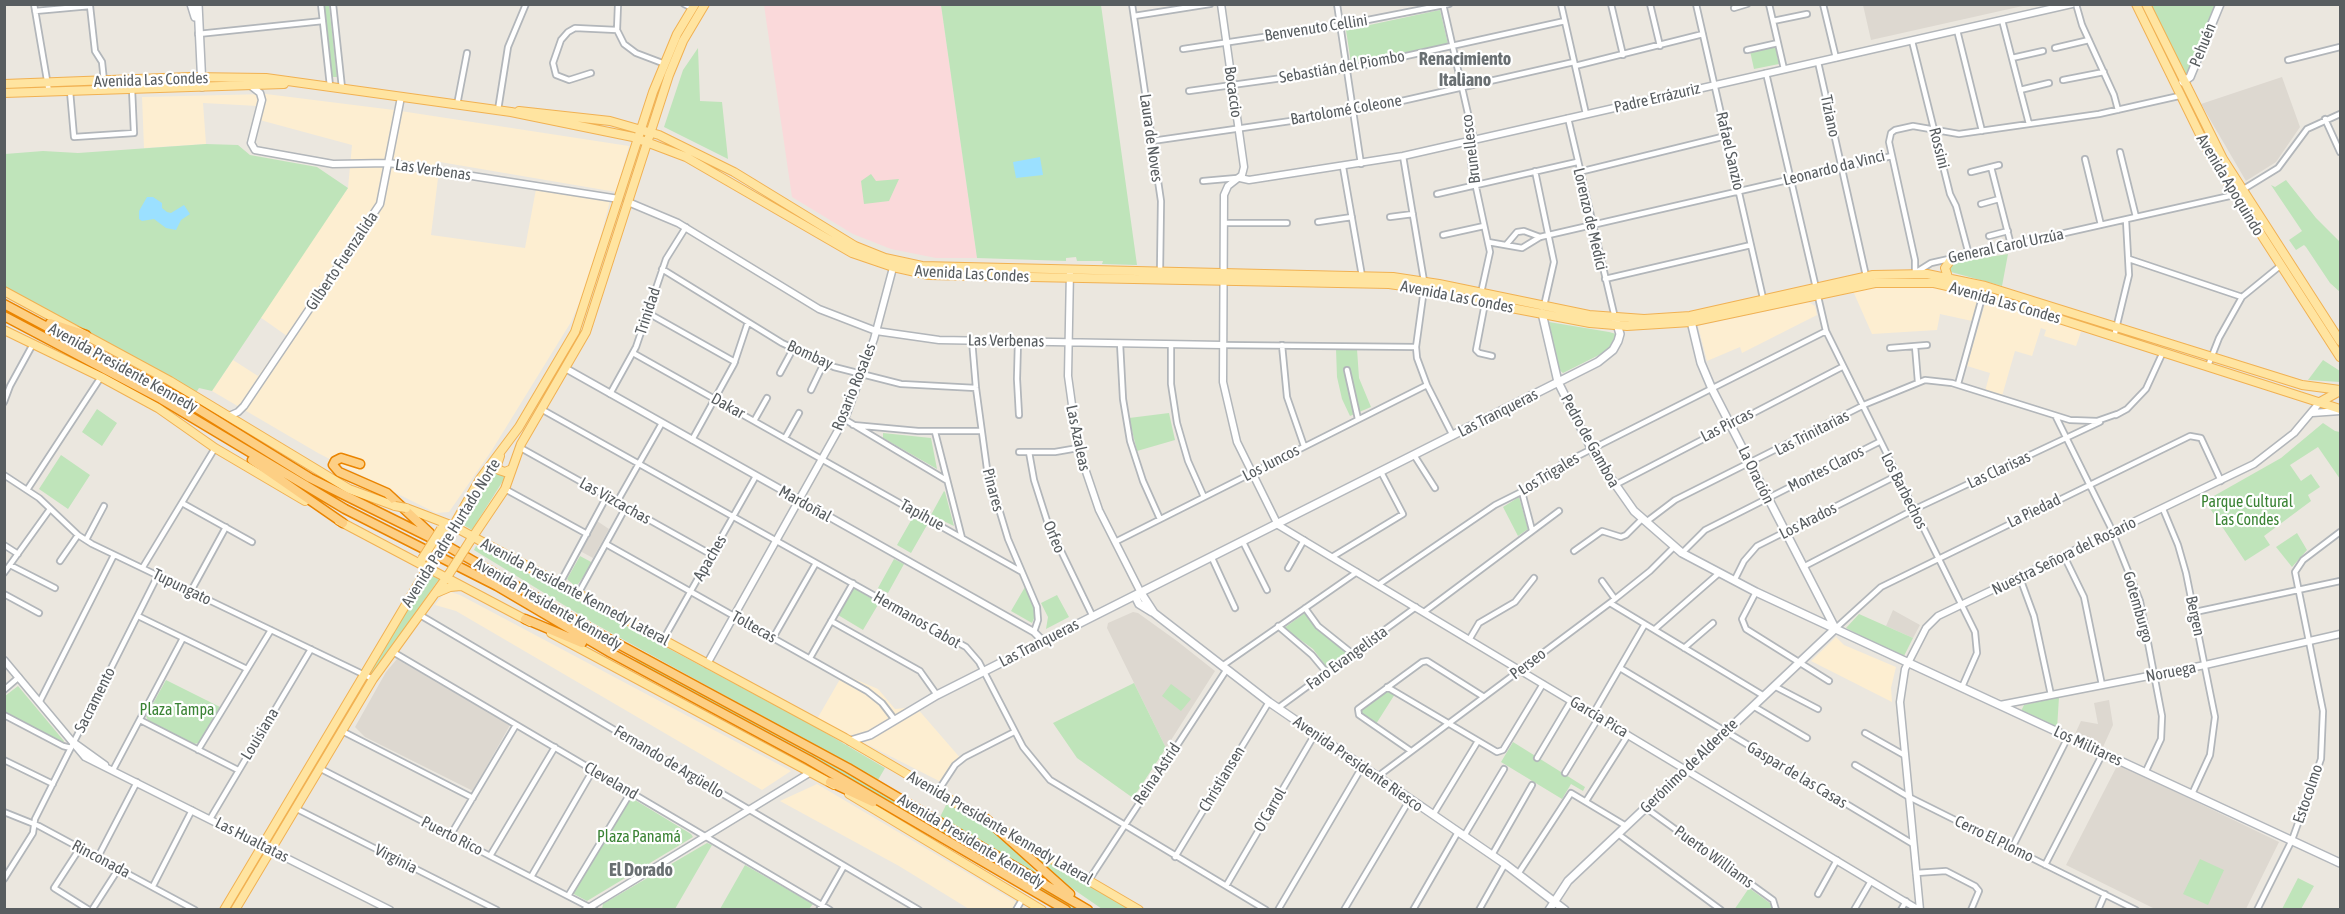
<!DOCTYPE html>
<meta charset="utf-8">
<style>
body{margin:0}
#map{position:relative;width:2345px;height:914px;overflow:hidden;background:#ebe7df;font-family:"Asap Condensed",sans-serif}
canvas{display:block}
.frame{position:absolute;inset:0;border:6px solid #585d60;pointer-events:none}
</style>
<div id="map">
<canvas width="2345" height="914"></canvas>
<div class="frame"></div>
</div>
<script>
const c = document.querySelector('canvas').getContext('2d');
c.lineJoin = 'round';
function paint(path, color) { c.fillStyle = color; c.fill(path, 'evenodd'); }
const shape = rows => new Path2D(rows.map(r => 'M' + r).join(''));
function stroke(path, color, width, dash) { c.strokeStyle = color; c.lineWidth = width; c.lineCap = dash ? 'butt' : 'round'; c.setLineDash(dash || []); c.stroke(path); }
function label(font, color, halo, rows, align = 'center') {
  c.font = font + ' "Asap Condensed",sans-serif'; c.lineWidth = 4.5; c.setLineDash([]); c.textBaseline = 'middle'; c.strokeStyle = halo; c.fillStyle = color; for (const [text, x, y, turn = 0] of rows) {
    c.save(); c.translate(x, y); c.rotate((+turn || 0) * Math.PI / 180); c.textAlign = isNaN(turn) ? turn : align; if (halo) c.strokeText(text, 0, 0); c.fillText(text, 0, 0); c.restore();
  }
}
paint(shape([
 [266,94,394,110,629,146,616,192,440,162,431,235,525,248,536,189,599,196,610,201,590,278,571,322,492,450,449,512,436,513,388,489,318,453,212,391,233,360,258,376,287,336,260,317,348,188,352,145,256,119,258,106,203,103,206,144,144,148,142,97],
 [1878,286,1925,286,1977,296,1979,300,1972,321,1940,314,1937,330,1872,334,1853,291],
 [1986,300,2082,329,2076,346,2044,336,2046,330,2041,328,2032,356,2015,351,2002,396,1985,391,1990,373,1967,366],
 [1808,302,1815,306,1817,315,1742,353,1740,347,1707,361,1698,326],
 [451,592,460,595,791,771,762,790,456,611,435,605,443,595],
 [1836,637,1844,645,1896,667,1891,688,1892,702,1811,661],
 [843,674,878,689,895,709,916,707,962,760,945,784,817,719],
 [817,784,1028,909,969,909,899,866,780,801]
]), '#fdeed1');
paint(shape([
 [1863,5,2027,5,1871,40],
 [2282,77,2300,127,2276,162,2246,181,2201,104],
 [597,521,609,529,593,558,580,551],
 [1893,610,1920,625,1913,638,1886,626],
 [1133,612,1138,613,1177,641,1215,671,1166,748,1107,628,1108,623],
 [397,659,510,725,473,791,365,737,355,727,386,672],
 [2109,700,2113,725,2103,747,2075,734,2081,721,2098,724,2094,703],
 [2118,764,2279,842,2246,909,2155,909,2066,865]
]), '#ddd8d0');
paint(shape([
 [764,5,941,5,977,258,936,258,891,249,853,234,792,197]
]), '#fad9da');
paint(shape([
 [323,5,329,5,337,77,331,77],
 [941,5,1101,5,1137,265,1102,264,1103,261,1077,261,1076,257,1066,258,1066,261,977,258],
 [2150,5,2215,5,2189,72,2184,75],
 [1440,10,1448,44,1351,63,1346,30],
 [1775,45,1779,64,1754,69,1750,51],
 [698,48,700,101,722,102,728,159,664,127,683,70],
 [206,144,238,145,250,155,317,167,348,188,212,391,199,388,195,394,5,288,5,154,43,151,78,153],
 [871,174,876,181,899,179,889,201,864,204,861,181],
 [2286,180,2316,218,2340,242,2340,292,2330,283,2306,247,2304,245,2296,250,2289,240,2302,231,2271,185,2275,187],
 [2008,254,2002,286,1951,272,1949,268,1951,263],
 [1549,322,1609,332,1616,334,1616,342,1611,349,1563,373,1558,369],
 [1336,349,1357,349,1359,378,1371,407,1350,416,1342,399,1337,377],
 [2323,360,2340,371,2340,382,2308,380],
 [97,409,117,423,102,446,82,432],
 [1169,413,1175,440,1137,451,1129,418],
 [2323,423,2335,431,2340,432,2340,479,2318,447,2290,465,2301,481,2311,474,2320,487,2308,495,2311,501,2264,536,2270,545,2245,561,2205,501,2281,458],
 [883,433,931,438,937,469,883,438],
 [61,455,90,475,68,509,39,489],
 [496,469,501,475,506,476,472,530,462,524],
 [944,491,945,492,954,526,931,515],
 [1519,497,1528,529,1518,536,1503,507],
 [913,517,927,525,911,553,897,545],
 [2297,533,2307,550,2292,567,2276,547],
 [476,546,814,726,885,768,878,780,595,624,474,550],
 [580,556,593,563,576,587,567,579],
 [894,559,904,564,888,593,878,588],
 [428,574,439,579,373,673,370,673],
 [1025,587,1036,614,1032,623,1011,611],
 [854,588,879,603,863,630,838,615],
 [1057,595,1069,617,1046,629,1048,617,1041,603],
 [1305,613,1323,634,1352,653,1328,669,1313,649,1284,628],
 [1859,614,1913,638,1903,658,1846,628],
 [636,659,847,773,1079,909,1074,909,802,750,635,661],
 [166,680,220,707,199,743,194,744,148,721,146,716],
 [1134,683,1166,748,1133,798,1077,758,1053,723],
 [1171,684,1191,699,1181,711,1162,696],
 [18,686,64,741,63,744,5,714,5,696],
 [1385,690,1395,694,1376,724,1361,715,1360,709],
 [2059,697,2057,729,2021,711,2024,705],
 [1513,742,1585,787,1583,791,1571,784,1562,799,1501,762],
 [630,797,691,834,693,837,587,901,572,893],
 [947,803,995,832,1016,850,1040,877,940,817],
 [1016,841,1133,909,1102,909,1060,880],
 [707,843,712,845,675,909,602,909,603,904],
 [2200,859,2224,870,2208,905,2183,894],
 [745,865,813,904,809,909,720,909],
 [2298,878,2314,886,2301,909,2282,909],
 [1749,888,1774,906,1772,909,1734,910]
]), '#bfe4ba');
paint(shape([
 [1040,157,1043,175,1016,178,1013,162],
 [153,197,162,203,162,208,167,212,171,213,184,205,190,214,181,220,176,230,166,228,154,219,142,221,139,219,139,211,147,197]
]), '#9be0ff');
const minor = shape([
 [34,4,49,92],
 [321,4,330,86],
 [333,4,342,88],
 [618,4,617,30,624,44,636,53,665,64],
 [684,4,692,8],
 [1132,4,1161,201,1160,272],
 [1337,4,1361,164],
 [1443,4,1474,140,1471,164,1490,252,1481,293],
 [1561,4,1586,114],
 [1611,4,1623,55],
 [1650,4,1660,46],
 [1696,4,1763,298],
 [1769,4,1784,69],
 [1823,4,1836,58],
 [2076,4,2082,25,2114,95,2118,110],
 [1734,8,1747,4],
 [35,11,90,6,95,51,102,62,104,81],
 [1134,16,1210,4],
 [2002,20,2029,124],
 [1773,21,1807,14],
 [1957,30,1982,131],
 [198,34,323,21],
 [1912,41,1950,194,1956,206,1969,255],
 [2055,48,2089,40],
 [1183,49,1337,26,1449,4],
 [1747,50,1778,43],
 [2012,58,2043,51],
 [2288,60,2340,47],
 [1818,62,1866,276],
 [1575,66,1703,34],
 [591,73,569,80,556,75,553,63,561,40,568,32,575,28,617,30],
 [1766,73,1826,331,1975,632,1977,653,1962,687],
 [2063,80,2104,72],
 [2020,90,2049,83],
 [70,91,74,137,134,133,132,89],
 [1189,91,1347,69,1565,21],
 [457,105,467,53],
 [498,110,508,47,526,4],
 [1568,118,1615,318],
 [2325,119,2340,152],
 [1152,141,1353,112,1574,62],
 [2120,152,2136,217],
 [1403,156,1424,281],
 [2085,159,2101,225],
 [1343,167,1362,276],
 [1991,167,2011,245],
 [1535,171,1554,262,1544,306],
 [1579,172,1726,136],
 [1971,172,1999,165],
 [1203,181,1237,178],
 [1437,194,1577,162],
 [1981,204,1999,199],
 [1390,217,1413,214],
 [1318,222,1352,217],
 [1224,223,1287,223],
 [1443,235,1484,226],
 [1989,236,2008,231],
 [1488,242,1522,248,1540,237,1892,156],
 [1506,245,1517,232,1524,231,1540,237],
 [2129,259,2242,297],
 [662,269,782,343,834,367,901,384,976,388],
 [1915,273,1931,263,2234,195,2278,168,2307,129,2340,114],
 [1915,273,1915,260,1889,142,1891,133,1895,130,1913,126,1959,134,2099,114,2179,96],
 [1605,279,1751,245],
 [1424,289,1416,347,1417,358,1427,385,1453,436],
 [1485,303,1476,350,1479,353,1492,356],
 [648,313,735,362],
 [2114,337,2129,275,2126,220],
 [972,340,976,388,987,469,1008,539,1037,607,1038,620,1034,632],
 [1018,341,1017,379,1019,415],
 [1120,343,1123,399,1130,441,1143,481,1160,519],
 [1171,344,1171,384,1177,423,1188,461,1204,497],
 [1222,345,1416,347],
 [1282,345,1287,397,1304,446],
 [1915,346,1918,382],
 [1890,348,1927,345],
 [633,353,1022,572],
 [2208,366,2219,338,2242,297,2280,266],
 [1347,370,1358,419],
 [780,373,793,349],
 [1958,384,1983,294],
 [811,390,824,363],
 [610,394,636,347,666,259,686,227],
 [4,402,10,386,33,344],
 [541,409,966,647,979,662,1023,747,1050,780,1266,910],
 [2116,415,2127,409,2146,389,2163,352],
 [2056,417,2110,526,2140,601,2162,716,2161,739,2145,773],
 [844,419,946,480],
 [754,421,767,398],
 [853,425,918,431,981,431],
 [935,432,962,538],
 [785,438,799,413],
 [692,440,734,364,748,322],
 [519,447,712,555],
 [1019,452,1055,452,1078,448],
 [1029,452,1034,480,1048,524,1093,617],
 [1414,455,1435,488],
 [4,475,39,498,78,535,92,544,373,679],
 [1615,485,1842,367],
 [505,489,587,534],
 [27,490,101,377],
 [1522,492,1532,530],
 [617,502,662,423],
 [182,503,252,542],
 [2163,509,2178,545,2186,573,2215,717,2210,755,2192,794],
 [1646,522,1675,500,1866,404,1925,380,1952,383,2070,420,2097,421,2117,414],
 [86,540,104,506],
 [1115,542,1427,385],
 [1243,542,1267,590],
 [606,544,867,691,882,703,895,720],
 [4,545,18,554],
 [1574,551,1602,531,1621,537,1626,535,1642,519],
 [1682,553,1705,530,1879,442],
 [2064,556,2084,597,2102,685],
 [1332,557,1403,514,1381,472],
 [1212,558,1235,608],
 [60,561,78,535],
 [10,565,55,588],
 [143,567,215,448],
 [1803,567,1917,508,2100,422],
 [1288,568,1304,540],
 [4,573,50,509],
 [2020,578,2034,616,2051,695],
 [1602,581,1615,599],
 [1734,581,1744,561,1757,546,1896,476],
 [560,583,607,496],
 [1378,585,1495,505,1529,488,1562,464,1826,331],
 [191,591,226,527],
 [1756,592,1742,619,1746,629,1829,681],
 [4,594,39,613],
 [578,594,626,507],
 [1610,603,1764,696],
 [1305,608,1318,626,1353,654],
 [1424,612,1559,511],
 [2195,612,2340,581],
 [420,615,919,910],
 [138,616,247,669],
 [831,621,920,671,937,695],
 [1278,626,1312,655,1327,673],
 [1836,628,1881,587,2190,436,2201,438,2221,481],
 [1655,629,1718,574],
 [773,638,816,563],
 [663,640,756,476],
 [1469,640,1479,623,1515,602,1534,578],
 [1684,648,1713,623],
 [393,652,830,910],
 [810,658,853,583],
 [1222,666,1357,572],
 [1620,668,1913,844],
 [1774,686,1818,709],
 [1387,687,1497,752,1503,750,1543,684],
 [4,690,19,677],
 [40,701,114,555],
 [1753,706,1807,738],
 [1278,708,1416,607],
 [1593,714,1645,624],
 [4,715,63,746,71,748],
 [140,720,238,770],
 [342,731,473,798],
 [1865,733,1904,755],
 [198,750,271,630],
 [1411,751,1359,715,1358,709,1422,662,1427,661,1484,697],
 [1537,758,1571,701],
 [4,760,53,784],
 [1855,765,1909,797,2136,910],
 [319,768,595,910],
 [113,770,183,638],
 [1565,773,1599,717],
 [1377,777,1615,599,1650,571,1674,547],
 [938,791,955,765,965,757,1014,732],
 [1586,801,1628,735],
 [295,808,497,910],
 [1646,808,1773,900,1776,910],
 [4,812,39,826,195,910],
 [1433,815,1478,741],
 [210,819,311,649],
 [1618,834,1721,910],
 [450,836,516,725],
 [1464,836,1504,769],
 [80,848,54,888,89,910],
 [2012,848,2068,737],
 [1492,855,1532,785],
 [490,856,555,747],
 [98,857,137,782],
 [1175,857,1269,702],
 [2045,865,2103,753],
 [1916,873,1946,871,1975,886,1979,891,1971,910],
 [1518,874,1571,793,1626,826],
 [531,877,593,770],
 [4,879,33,833,35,819,158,575],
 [1089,880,1227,669],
 [153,886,192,810],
 [1226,886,1315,734],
 [1818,894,1837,860],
 [568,896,631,792],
 [92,910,119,868],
 [819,910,844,866],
 [1016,910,1023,898],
 [1278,910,1362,767],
 [1344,910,1410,799],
 [1413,910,1458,832],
 [1479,910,1505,864],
 [1854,910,1871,881],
 [1901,910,1906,901],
 [2098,910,2105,894],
 [2257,910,2292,840,2321,759,2323,711,2295,572,2303,560,2340,532]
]);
const tertiary = shape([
 [1221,4,1244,167,1242,175,1228,186,1224,195,1223,382,1237,442,1278,525,1919,910],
 [251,86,260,93,262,100,251,143,255,150,333,164,389,163,619,199],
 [1240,178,1249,180,1403,156,2072,4],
 [628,202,678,223,819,309,876,331,939,340,1222,345],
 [1070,270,1068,376,1078,448,1099,510,1141,593],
 [565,368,1034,632,1043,641],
 [2312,413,2340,411],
 [229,416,238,412,244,406,380,204,401,97],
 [4,660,85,757,390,910],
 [707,664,846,416,874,339,894,264],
 [2000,705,2205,665,2340,634],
 [73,742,105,765],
 [585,910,811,772],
 [1920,910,1900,702,1905,669,1926,628,1938,616,2254,464,2294,433,2320,402]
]);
const secondary = shape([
 [191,4,195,17],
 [198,4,202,87],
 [2183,82,2190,77,2220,4],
 [1542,313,1558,382,1594,454,1634,511,1682,553,1756,592,2340,863],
 [1690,317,1701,363,1712,389,1834,626],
 [1141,593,1154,613,1269,702,1505,864,1565,910],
 [1135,596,1139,604,1152,612],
 [850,741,870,735,937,695,1598,362,1613,350,1618,341,1620,334,1615,318],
 [1549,910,1568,881,1836,628]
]);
const primary = shape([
 [2136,4,2210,155,2340,357],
 [2146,4,2223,159,2340,341],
 [4,84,190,77,266,78,511,112,633,137,686,157,852,253,893,267,929,275,1389,284,1424,289,1485,303,1590,323,1627,326,1691,322,1875,283,1934,283,1978,293,2340,409],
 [4,93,284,84],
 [519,111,610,121,659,135,734,172,855,246,885,258,922,266,1393,277,1439,284,1589,315,1644,319,1690,316,1873,275,1927,274,1985,286,2302,385,2340,390],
 [1948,277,1945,268,1952,258],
 [4,291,170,381,349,489,395,506],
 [4,330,101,377,158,408,215,448,305,501],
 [2320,402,2340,391],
 [500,456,497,465,499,470,505,472,512,469],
 [406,508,453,526,845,738,1139,910],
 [339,521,530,622],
 [451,530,480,479,519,427,575,332,653,92,677,34,695,4],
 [470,541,505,489,521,444,586,332,669,75,683,41,705,4],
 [436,593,450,587,461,586],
 [551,633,834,785],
 [849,794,1042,910],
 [224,910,430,564],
 [235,910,373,679,449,574]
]);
const motorway = shape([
 [4,304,182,399,310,478,449,547,596,632,848,768,1088,910],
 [4,316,161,399,345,509,497,586,611,653,809,760,1066,910],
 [50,323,86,335],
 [252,460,343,523],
 [360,464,341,458,335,461,333,465,339,472,387,493,430,533],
 [525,619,582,643],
 [830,782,873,802],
 [985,818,1070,894]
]);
stroke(minor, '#b2b6ba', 8);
stroke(tertiary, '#b2b6ba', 9);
stroke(secondary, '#b3b7bc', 10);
stroke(primary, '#f1b152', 10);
stroke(motorway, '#ea8400', 11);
stroke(minor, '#fff', 4.5);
stroke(tertiary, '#fff', 6);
stroke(secondary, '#fff', 7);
stroke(primary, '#ffe4a0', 8);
stroke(motorway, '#fdcf84', 8);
const primaryBridge = shape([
 [395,506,406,508],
 [422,559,441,529],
 [430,564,449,531],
 [449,574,470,541]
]);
stroke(primaryBridge, '#f1b152', 10, []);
stroke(primaryBridge, '#ffe4a0', 8);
label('16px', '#585d60', '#fff', [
 ["Benvenuto Cellini",1316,28,-9],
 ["Pehuén",2203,45,-68],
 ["Sebastián del Piombo",1342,67,-10],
 ["Avenida Las Condes",151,80,-2],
 ["Bocaccio",1233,92,82],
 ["Padre Errázuriz",1657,98,-13],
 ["Bartolomé Coleone",1346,110,-10],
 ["Tiziano",1830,116,78],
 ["Laura de Noves",1151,138,82],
 ["Rossini",1939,148,76],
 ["Brunellesco",1471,149,-97],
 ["Rafael Sanzio",1730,151,77],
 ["Leonardo da Vinci",1834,168,-14],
 ["Las Verbenas",433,170,8],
 ["Avenida Apoquindo",2230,185,59],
 ["Lorenzo de Medici",1590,219,77],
 ["General Carol Urzúa",2006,246,-12],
 ["Gilberto Fuenzalida",342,261,-56],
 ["Avenida Las Condes",972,274,3],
 ["Avenida Las Condes",1457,297,11],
 ["Avenida Las Condes",2005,303,16],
 ["Trinidad",648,311,-72],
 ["Las Verbenas",1006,341,1],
 ["Bombay",810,355,25],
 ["Avenida Presidente Kennedy",123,368,29],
 ["Rosario Rosales",854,387,-68],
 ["Dakar",728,406,29],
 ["Las Tranqueras",1498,413,-27],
 ["Las Pircas",1727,425,-27],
 ["Las Trinitarias",1812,433,-27],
 ["Las Azaleas",1078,438,78],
 ["Pedro de Gamboa",1590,441,61],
 ["Los Juncos",1271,463,-27],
 ["Montes Claros",1826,469,-27],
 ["Las Clarisas",1999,470,-25],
 ["Los Trigales",1549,474,-31],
 ["La Oración",1756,475,64],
 ["Pinares",993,490,75],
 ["Los Barbechos",1904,491,63],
 ["Las Vizcachas",615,501,29],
 ["Mardoñal",805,504,29],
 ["La Piedad",2034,511,-26],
 ["Tapihue",922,515,29],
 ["Los Arados",1808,521,-27],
 ["Avenida Padre Hurtado Norte",451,533,-58],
 ["Orfeo",1054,537,67],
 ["Nuestra Señora del Rosario",2064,556,-26],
 ["Apaches",710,558,-60],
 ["Tupungato",182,587,26],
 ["Avenida Presidente Kennedy Lateral",575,592,28],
 ["Avenida Presidente Kennedy",548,604,30],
 ["Gotemburgo",2138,607,74],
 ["Bergen",2195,616,78],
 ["Hermanos Cabot",917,620,30],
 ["Toltecas",754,627,29],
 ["Las Tranqueras",1039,643,-27],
 ["Faro Evangelista",1347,658,-36],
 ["Perseo",1528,664,-37],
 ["Noruega",2171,672,-11],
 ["Sacramento",95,700,-63],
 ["García Pica",1599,717,31],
 ["Louisiana",260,734,-59],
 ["Los Militares",2088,746,25],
 ["Fernando de Argüello",669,762,31],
 ["Avenida Presidente Riesco",1358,764,35],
 ["Gerónimo de Alderete",1689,766,-44],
 ["Reina Astrid",1157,774,-56],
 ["Gaspar de las Casas",1797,775,31],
 ["Christiansen",1222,779,-59],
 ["Cleveland",611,781,30],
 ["Estocolmo",2308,794,-71],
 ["O'Carrol",1270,810,-60],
 ["Avenida Presidente Kennedy Lateral",1000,828,30],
 ["Puerto Rico",452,836,27],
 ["Cerro El Plomo",1994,839,26],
 ["Las Hualtatas",252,840,27],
 ["Avenida Presidente Kennedy",971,841,31],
 ["Puerto Williams",1714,857,36],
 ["Rinconada",101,859,28],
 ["Virginia",396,859,27]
]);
label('16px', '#3a8334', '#fff', [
 ["Parque Cultural",2247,502],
 ["Las Condes",2247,520],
 ["Plaza Tampa",177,710],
 ["Plaza Panamá",639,837]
]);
label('bold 18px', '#696f72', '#fff', [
 ["Renacimiento",1465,59],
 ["Italiano",1465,80],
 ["El Dorado",641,870]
]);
</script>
